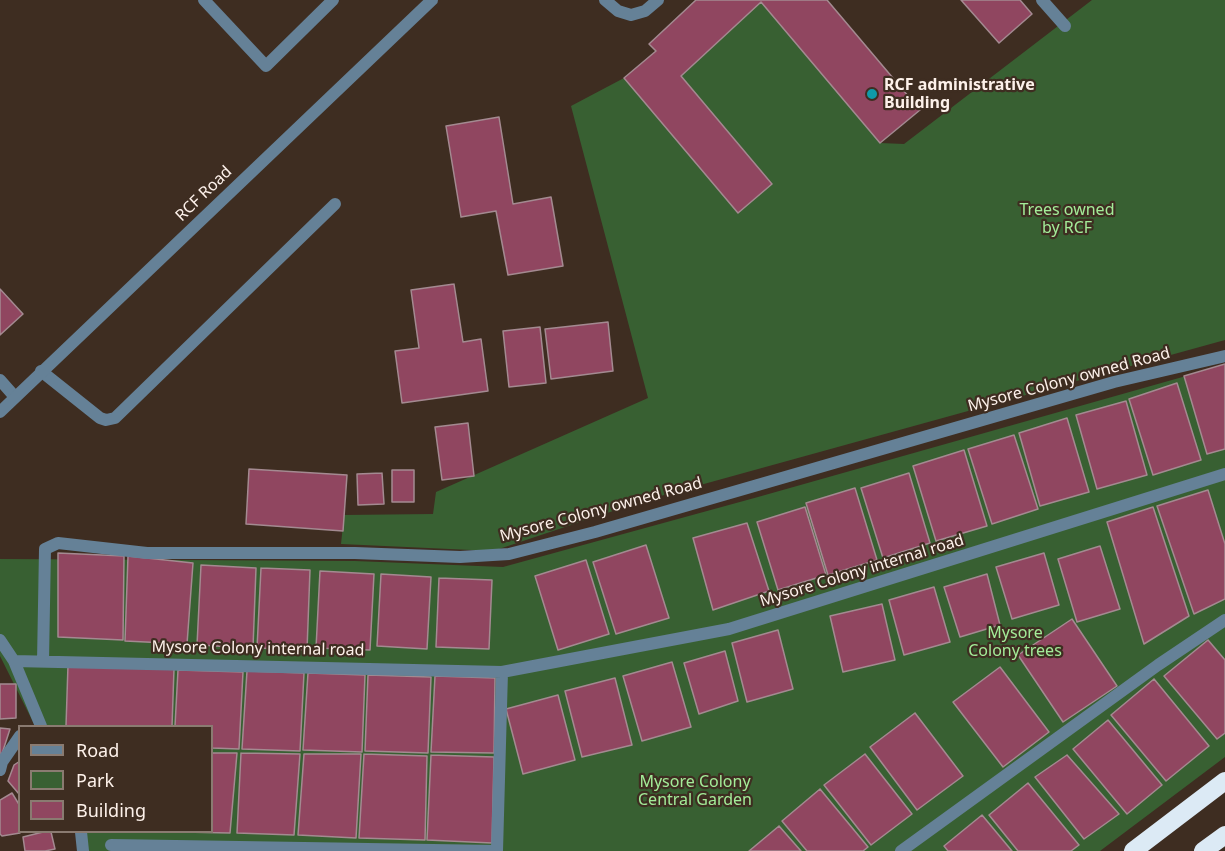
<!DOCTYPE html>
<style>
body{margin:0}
#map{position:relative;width:1225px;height:851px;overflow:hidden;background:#3e2d21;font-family:"Noto Sans",sans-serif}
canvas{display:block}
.legend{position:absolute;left:18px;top:725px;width:195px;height:108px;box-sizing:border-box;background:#3e2d21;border:2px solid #8a7b71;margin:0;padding:8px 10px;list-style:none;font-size:18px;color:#fdf1ea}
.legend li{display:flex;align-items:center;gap:12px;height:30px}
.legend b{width:30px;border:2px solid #8a7b71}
</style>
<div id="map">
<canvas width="1225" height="851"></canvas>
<ul class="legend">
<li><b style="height:8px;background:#658197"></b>Road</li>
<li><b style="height:16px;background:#386032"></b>Park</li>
<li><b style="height:16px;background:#904660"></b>Building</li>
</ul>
</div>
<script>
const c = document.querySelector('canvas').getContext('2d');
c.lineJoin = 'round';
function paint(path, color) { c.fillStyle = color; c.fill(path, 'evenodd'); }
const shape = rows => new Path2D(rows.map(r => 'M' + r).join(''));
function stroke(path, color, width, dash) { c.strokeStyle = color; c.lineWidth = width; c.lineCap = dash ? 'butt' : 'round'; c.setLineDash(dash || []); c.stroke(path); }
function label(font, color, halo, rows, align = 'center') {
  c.font = font + ' "Noto Sans",sans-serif'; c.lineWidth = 4.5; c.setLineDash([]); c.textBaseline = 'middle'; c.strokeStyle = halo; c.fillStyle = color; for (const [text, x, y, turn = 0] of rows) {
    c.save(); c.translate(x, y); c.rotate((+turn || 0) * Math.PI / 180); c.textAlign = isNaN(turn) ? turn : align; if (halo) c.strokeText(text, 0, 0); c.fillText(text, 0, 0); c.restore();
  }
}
paint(shape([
 [1092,0,1225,0,1225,340,646,500,493,551,341,544,344,515,433,514,436,492,648,398,571,106,624,78,738,212,772,183,681,76,761,2,880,143,904,144],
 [1225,365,1225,757,1100,851,83,851,81,832,212,832,212,726,35,726,0,656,0,559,355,561,503,567,758,497]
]), '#386032');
const building = shape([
 [696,0,827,0,920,110,880,143,761,2,681,76,772,184,738,213,624,78,656,51,649,44,696,0],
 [961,0,1020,0,1032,14,999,43,961,0],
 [499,117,513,204,551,197,563,266,508,275,496,211,461,217,446,126,499,117],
 [454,284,463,342,481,339,488,391,402,403,395,351,419,348,411,290,454,284],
 [0,289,23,314,0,335,0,289],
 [608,322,613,371,551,379,545,329,608,322],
 [540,327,546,383,509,387,503,331,540,327],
 [1225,364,1225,449,1207,454,1184,376,1225,364],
 [1177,383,1201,460,1153,475,1129,399,1177,383],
 [1126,401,1147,475,1097,489,1076,415,1126,401],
 [1067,418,1089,492,1040,506,1019,433,1067,418],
 [468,423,474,476,442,480,435,427,468,423],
 [1014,435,1038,509,992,524,968,449,1014,435],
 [964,450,987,526,936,541,913,466,964,450],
 [249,469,347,475,343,531,246,524,249,469],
 [392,470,414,470,414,502,392,502,392,470],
 [382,473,384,504,358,505,357,474,382,473],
 [909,473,930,543,883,558,861,488,909,473],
 [855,488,877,560,828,575,806,503,855,488],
 [1208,490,1225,544,1225,599,1194,614,1157,506,1208,490],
 [805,507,826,575,778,590,757,522,805,507],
 [1153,507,1189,616,1144,644,1107,522,1153,507],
 [747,523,769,591,713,610,693,538,747,523],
 [646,545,669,618,616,634,593,562,646,545],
 [1100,546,1120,609,1077,622,1058,559,1100,546],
 [58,553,124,556,123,640,58,637,58,553],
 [1044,553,1059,605,1012,619,996,567,1044,553],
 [128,556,193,563,187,644,125,641,128,556],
 [586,560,609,634,558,650,535,576,586,560],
 [201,565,256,568,253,648,197,645,201,565],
 [261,568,310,570,307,650,257,648,261,568],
 [320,571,374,574,370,650,316,648,320,571],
 [381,574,431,577,427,649,377,646,381,574],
 [987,574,1000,625,960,637,944,587,987,574],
 [439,578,492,580,489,649,436,647,439,578],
 [934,587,950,642,904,655,889,600,934,587],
 [882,604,895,660,843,672,830,616,882,604],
 [1072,619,1117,686,1063,722,1018,655,1072,619],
 [778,630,793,689,747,702,732,643,778,630],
 [1208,640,1225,660,1225,733,1217,739,1164,676,1208,640],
 [725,651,738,701,699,714,684,663,725,651],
 [672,662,691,727,642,741,623,676,672,662],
 [68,665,174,669,172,726,66,726,68,665],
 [1000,667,1049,732,1003,767,953,702,1000,667],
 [178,670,243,672,239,749,212,748,212,726,175,726,178,670],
 [247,671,304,673,300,751,242,749,247,671],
 [308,673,365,675,362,752,303,750,308,673],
 [368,675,431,677,428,753,365,751,368,675],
 [435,676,495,678,494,753,431,752,435,676],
 [615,678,632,745,582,757,565,691,615,678],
 [1154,679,1209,746,1166,781,1111,715,1154,679],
 [0,684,16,684,16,718,0,719,0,684],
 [558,695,575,760,523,774,506,709,558,695],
 [915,713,963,776,917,810,870,747,915,713],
 [1108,720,1162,785,1127,814,1073,749,1108,720],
 [0,728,10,729,0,760,0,728],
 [212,753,237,753,230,833,183,832,212,832,212,753],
 [241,753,300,754,294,835,237,833,241,753],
 [304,754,361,754,356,838,298,835,304,754],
 [364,754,427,756,425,840,359,838,364,754],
 [865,754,912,814,871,845,824,785,865,754],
 [431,755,494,757,492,843,427,840,431,755],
 [1067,755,1119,814,1084,839,1035,777,1067,755],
 [20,761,20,793,19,794,8,781,14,765,20,761],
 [1028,783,1079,845,1071,851,1018,851,989,815,1028,783],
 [820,789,868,847,863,851,807,851,782,821,820,789],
 [12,793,20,806,20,833,2,836,0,834,0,800,12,793],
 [982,815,1012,851,948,851,944,846,982,815],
 [779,826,801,851,749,851,779,826],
 [43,832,51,832,55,849,45,851,25,851,23,837,43,832]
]);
paint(building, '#904660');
stroke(building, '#a48a91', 1.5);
stroke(shape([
 [204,0,266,66,333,0],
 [605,0,618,11,631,15,645,11,658,0],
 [1042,0,1065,26],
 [41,371,100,418,106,420,115,418,335,204],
 [0,380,15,397]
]), '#658197', 12);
stroke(shape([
 [0,640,14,661,41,726],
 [14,661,502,672,729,629,1225,474],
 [43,661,45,549,58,543,147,553,355,553,460,557,509,554,595,532,1114,382,1225,356],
 [0,770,2,762,20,736],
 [81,832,83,851],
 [111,845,497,851,502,672],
 [901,851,1158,665,1225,620]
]), '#658197', 12);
stroke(shape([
 [0,412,432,0]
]), '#658197', 12);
stroke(shape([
 [1133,851,1225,781],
 [1203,851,1225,835]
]), '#dceaf5', 18);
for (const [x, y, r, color] of [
 [872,94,6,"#0f9aa8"]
]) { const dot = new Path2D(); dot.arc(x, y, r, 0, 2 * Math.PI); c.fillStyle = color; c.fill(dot); stroke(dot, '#3e2d21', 2); }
label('bold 16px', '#fdf1ea', '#3e2d21', [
 ["RCF administrative",884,85],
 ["Building",884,103]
], 'left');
label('16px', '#fdf1ea', '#3e2d21', [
 ["RCF Road",204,194,-44],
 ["Mysore Colony owned Road",1069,380,-15],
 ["Mysore Colony owned Road",601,510,-15],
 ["Mysore Colony internal road",862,571,-17],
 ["Mysore Colony internal road",258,649,1]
]);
label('16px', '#a3ec98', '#3e2d21', [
 ["Trees owned",1067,210],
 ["by RCF",1067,228],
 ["Mysore",1015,633],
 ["Colony trees",1015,651],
 ["Mysore Colony",695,782],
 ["Central Garden",695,800]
]);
</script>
